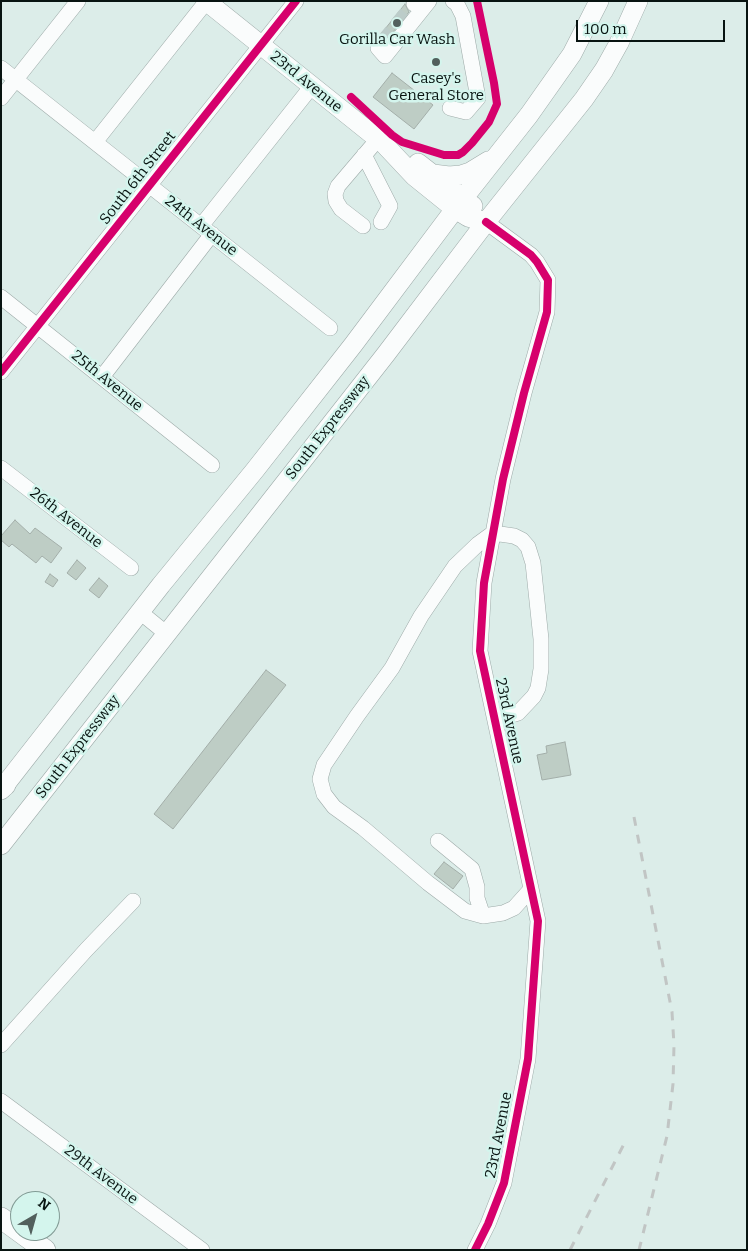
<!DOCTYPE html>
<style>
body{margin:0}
#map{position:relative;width:748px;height:1251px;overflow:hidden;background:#dcede9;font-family:Bitter,serif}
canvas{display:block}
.frame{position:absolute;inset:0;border:2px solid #081411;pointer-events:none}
.north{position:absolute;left:10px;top:1191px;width:50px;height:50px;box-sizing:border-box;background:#d4f5ed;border:1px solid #829b95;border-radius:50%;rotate:38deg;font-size:14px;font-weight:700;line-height:20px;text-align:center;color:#081411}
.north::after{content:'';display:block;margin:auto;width:18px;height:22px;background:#52605d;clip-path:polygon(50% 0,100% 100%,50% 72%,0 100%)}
.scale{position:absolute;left:576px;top:20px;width:149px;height:22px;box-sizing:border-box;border:2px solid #081411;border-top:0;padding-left:6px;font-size:15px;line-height:18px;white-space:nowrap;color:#081411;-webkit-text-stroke:4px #d4f5ed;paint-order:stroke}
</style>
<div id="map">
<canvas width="748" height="1251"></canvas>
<div class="frame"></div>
<div class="north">N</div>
<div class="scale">100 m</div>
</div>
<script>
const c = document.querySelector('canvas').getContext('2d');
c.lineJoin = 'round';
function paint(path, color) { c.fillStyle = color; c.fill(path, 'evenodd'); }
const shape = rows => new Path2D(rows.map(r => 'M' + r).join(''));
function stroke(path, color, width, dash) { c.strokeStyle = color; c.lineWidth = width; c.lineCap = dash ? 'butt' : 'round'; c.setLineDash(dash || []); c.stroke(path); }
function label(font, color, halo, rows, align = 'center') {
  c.font = font + ' Bitter,serif'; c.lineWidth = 5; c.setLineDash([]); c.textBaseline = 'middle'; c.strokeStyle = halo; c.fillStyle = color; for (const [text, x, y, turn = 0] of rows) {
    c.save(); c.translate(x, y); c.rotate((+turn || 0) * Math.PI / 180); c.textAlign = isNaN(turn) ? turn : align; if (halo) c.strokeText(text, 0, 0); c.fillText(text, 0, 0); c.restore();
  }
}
const building = shape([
 [405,4,409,12,389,37,381,34,405,4],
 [392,73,433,105,414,129,373,97,392,73],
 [15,520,30,534,35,528,62,548,51,563,42,556,36,563,12,544,9,547,1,540,1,536,15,520],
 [77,560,86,568,76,580,67,573,77,560],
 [50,574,58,580,53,587,45,582,50,574],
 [99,578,108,586,99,598,89,590,99,578],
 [266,670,286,685,173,829,154,814,266,670],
 [565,742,571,775,542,780,537,755,547,753,546,746,565,742],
 [444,862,463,876,453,889,434,874,444,862]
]);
paint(building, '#becdc5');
stroke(building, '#a3aea9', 1);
stroke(shape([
 [382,43,414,4]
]), '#bcccc9', 15, [15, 8]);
const minor = shape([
 [414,4,416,1],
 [382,43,378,48,385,56,429,1],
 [1,68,330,328],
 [1,98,78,1],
 [450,108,466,112,478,98,463,16,457,4,453,1],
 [95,142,206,2],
 [364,155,390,206,381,222],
 [201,226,312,86],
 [363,226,341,209,336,201,335,194,338,186,378,139],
 [1,297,212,465],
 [1,372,296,1],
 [102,377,212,234],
 [1,468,131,568],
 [140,612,167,634],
 [495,720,518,713,534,696,538,688,541,669,541,639,533,563,528,547,522,540,514,536,493,533,478,544,455,566,421,616,392,668,357,716,324,765,320,779,324,794,334,807,363,828,428,883,465,911,483,916,503,913,514,908,531,889],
 [438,841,472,869,477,887,477,898,483,916],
 [1,1045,86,950,133,901],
 [1,1101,202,1250],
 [475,1250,488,1224,504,1183,528,1059,538,921,480,651,484,583,503,479,524,393,547,312,548,280,537,262,531,255,486,222]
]);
const major = shape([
 [206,1,383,143,414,176,455,209,468,217,486,222],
 [418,163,473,206],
 [433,174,449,176,461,175,470,172,488,161],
 [1,790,161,585,255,470,353,345,455,209,529,115,572,54,599,1],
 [1,845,386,354,486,222,584,99,604,70,619,43,638,1]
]);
const highway = shape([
 [1,788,5,785],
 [1,1218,45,1250]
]);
stroke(minor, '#9daaa8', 16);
stroke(major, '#9daaa8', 20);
stroke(highway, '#9daaa8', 22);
stroke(minor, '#fafcfc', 15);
stroke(major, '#fafcfc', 19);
stroke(highway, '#fafcfc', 21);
stroke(shape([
 [634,817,672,1012,674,1045,673,1084,667,1136,639,1250],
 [570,1250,626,1140]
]), '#c1c5c4', 3, [9, 9]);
stroke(shape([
 [351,97,392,135,402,142,444,155,458,155,463,152,472,143,489,122,497,104,494,83,477,1],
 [1,372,296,1],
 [475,1250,488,1224,504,1183,528,1059,538,921,480,651,484,583,503,479,524,393,547,312,548,280,537,262,531,255,486,222]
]), '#d6006c', 8);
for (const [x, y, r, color] of [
 [397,23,5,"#52605d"],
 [436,62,5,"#52605d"]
]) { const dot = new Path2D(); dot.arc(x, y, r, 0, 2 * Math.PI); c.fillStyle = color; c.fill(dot); stroke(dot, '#d4f5ed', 2); }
label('15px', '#081411', '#d4f5ed', [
 ["Gorilla Car Wash",397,40],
 ["Casey's",436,79],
 ["General Store",436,96]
]);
label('15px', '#081411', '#d4f5ed', [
 ["23rd Avenue",306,82,39],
 ["South 6th Street",138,178,-52],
 ["24th Avenue",201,226,38],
 ["25th Avenue",107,381,39],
 ["South Expressway",328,428,-52],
 ["26th Avenue",66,518,38],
 ["23rd Avenue",509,721,78],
 ["South Expressway",78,747,-52],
 ["23rd Avenue",499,1135,-79],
 ["29th Avenue",101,1175,37]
]);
</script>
